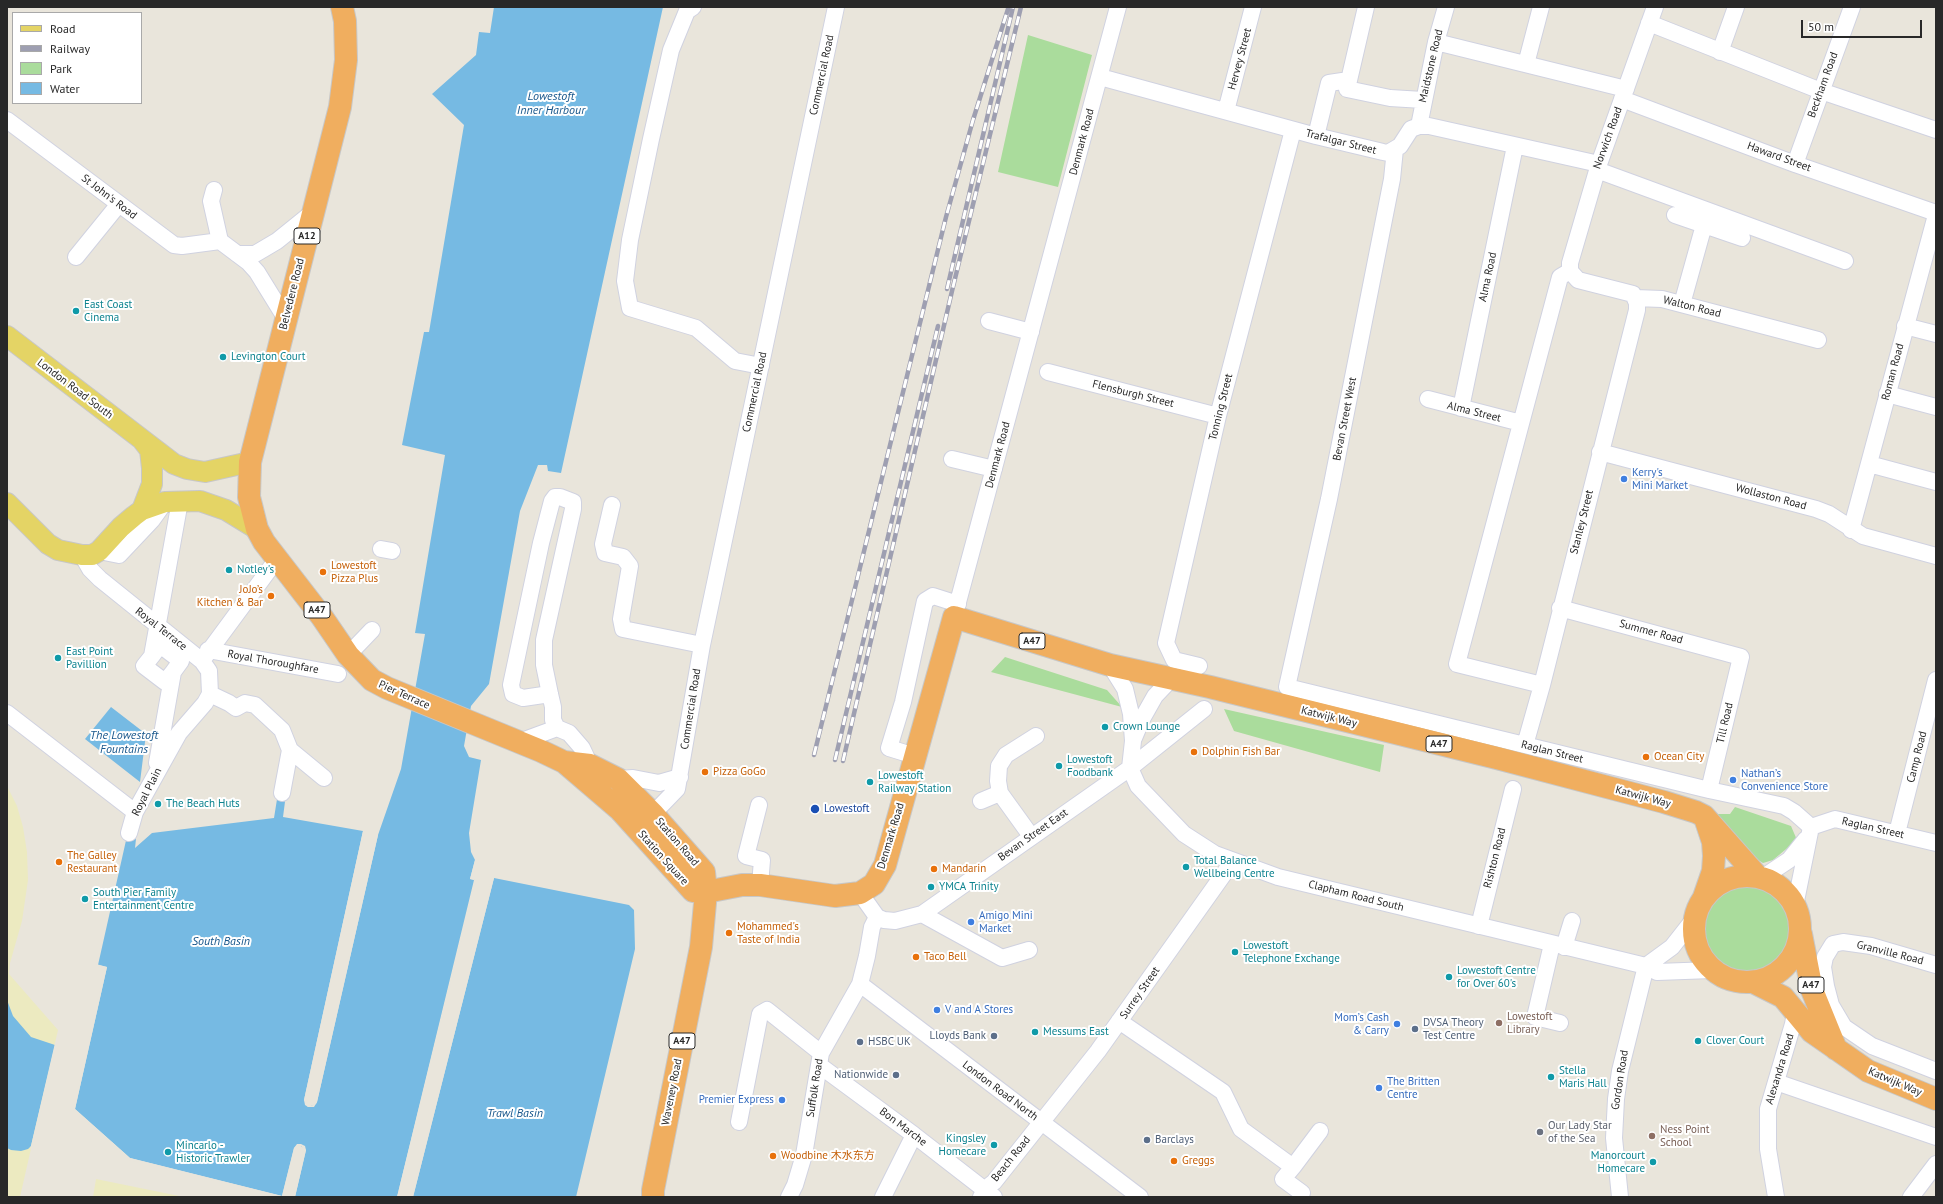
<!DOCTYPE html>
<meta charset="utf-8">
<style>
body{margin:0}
#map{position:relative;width:1943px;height:1204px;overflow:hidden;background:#e9e5db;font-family:"PT Sans",sans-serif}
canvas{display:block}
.frame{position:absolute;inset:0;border:8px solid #282828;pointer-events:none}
.legend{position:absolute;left:12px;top:12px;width:130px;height:92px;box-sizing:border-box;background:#fff;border:1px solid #a9a9a9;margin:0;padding:5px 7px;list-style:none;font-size:12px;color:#282828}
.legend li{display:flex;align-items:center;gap:8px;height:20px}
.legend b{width:20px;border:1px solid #a9a9a9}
.scale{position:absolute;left:1801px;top:20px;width:121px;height:18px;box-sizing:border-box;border:2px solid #282828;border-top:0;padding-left:5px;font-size:12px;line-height:14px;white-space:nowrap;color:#282828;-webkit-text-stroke:3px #fff;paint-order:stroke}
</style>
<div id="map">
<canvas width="1943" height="1204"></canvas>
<div class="frame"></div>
<ul class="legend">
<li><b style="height:5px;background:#e4d465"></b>Road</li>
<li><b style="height:5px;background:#9e9fb1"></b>Railway</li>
<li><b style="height:11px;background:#aadc9c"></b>Park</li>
<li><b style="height:11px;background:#76bae3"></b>Water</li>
</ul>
<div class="scale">50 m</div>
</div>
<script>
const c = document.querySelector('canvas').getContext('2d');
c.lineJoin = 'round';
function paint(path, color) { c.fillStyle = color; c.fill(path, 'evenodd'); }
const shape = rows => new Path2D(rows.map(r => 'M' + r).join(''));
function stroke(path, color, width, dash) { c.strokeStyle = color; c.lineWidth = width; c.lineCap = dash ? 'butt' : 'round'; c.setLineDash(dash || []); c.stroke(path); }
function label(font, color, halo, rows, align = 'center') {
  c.font = font + ' "PT Sans","Noto Sans SC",sans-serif'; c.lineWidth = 4; c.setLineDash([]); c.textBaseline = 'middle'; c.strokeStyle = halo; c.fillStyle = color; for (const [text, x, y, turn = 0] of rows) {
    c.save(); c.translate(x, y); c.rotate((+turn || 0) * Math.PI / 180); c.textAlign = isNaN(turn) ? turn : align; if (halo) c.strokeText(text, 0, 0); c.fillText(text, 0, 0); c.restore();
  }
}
paint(shape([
 [1028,35,1092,55,1058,187,998,172],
 [1005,657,1107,690,1122,707,991,672],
 [1224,709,1384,745,1380,772,1234,731],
 [1735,807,1791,826,1797,840,1773,860,1763,863,1752,856,1713,814,1730,814],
 '1704 929a43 43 0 1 1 86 0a43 43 0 1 1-86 0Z'
]), '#aadc9c');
paint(shape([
 [7,786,17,806,23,827,27,852,28,880,22,921,10,963,9,974,58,1030,20,1197,7,1197],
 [96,1179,184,1197,93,1197]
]), '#eceac0');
paint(shape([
 [494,7,663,7,561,473,548,471,547,465,538,465,520,511,489,684,471,706,464,746,469,757,481,760,469,833,471,852,475,860,470,879,475,880,397,1197,295,1197,306,1150,298,1144,294,1148,282,1196,130,1158,75,1109,107,967,98,965,127,836,136,839,135,848,152,833,274,818,278,793,286,794,283,817,363,831,304,1100,308,1107,316,1104,317,1102,378,835,401,769,425,634,415,633,445,455,402,445,424,332,429,332,464,125,432,94,476,55,479,32,490,33],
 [111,707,146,734,140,782,85,739],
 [494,878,629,905,634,910,635,949,576,1197,413,1197],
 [7,1000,13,1016,31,1037,55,1045,31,1146,28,1149,21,1151,11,1150,7,1148]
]), '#76bae3');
paint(shape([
 [363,831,365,831,306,1100,309,1106,313,1105,315,1102,376,835,378,835,317,1102,314,1107,308,1107,305,1105,304,1100],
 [475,860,477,861,473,878,476,881,399,1197,397,1197,474,880,470,879],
 [492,876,494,878,413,1197,411,1197],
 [96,964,107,967,75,1109,130,1158,282,1196,294,1148,297,1144,301,1144,305,1146,306,1150,295,1197,293,1197,304,1150,301,1146,295,1150,284,1196,280,1197,129,1160,73,1110,105,968,98,966],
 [55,1043,56,1046,33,1147,30,1150]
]), '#e9e5db');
const minor = shape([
 [693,7,687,11,671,50,651,139,630,240,625,281,630,308,696,328,735,361,761,366],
 [1366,7,1347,89,1390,98,1423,100],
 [1649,23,1821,91,1936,130],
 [1436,42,1626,89],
 [1720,52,1736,7],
 [1526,64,1541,7],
 [1100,77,1316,136,1383,152,1388,153,1400,146,1411,129,1419,126,1429,126,1599,164],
 [1622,99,1795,164,1936,213],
 [1226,111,1253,7],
 [7,120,174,245,182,246,220,241],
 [1419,126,1436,42,1446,7],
 [1316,136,1329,83,1349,80],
 [1395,149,1392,179,1329,499,1287,687,1709,790,1784,806,1794,812,1811,827],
 [1795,164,1852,7],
 [1597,170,1845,261],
 [214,190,211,201,220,241,248,262,257,272,286,319],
 [1675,215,1704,225],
 [237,254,255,254,277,241,313,212],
 [76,257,119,204],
 [1570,271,1570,263,1599,164,1655,7],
 [1635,298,1662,299,1818,340],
 [1682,304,1704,225,1742,238],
 [989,321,1031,332],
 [1905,326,1936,334],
 [1048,372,1218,416],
 [1887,394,1936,407],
 [1428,399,1521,423],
 [1461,408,1515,146],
 [1600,452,1816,509,1829,514,1863,536,1936,556],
 [952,459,994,469],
 [1869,464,1936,482],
 [612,505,603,544,605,553,623,557,630,566,621,619,623,629,702,645],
 [1851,530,1936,215],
 [381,549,392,551],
 [99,551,119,555,152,520,165,502],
 [82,555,90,569,100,579,202,661,209,671,210,694,205,703,179,733,135,812,129,833],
 [1560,608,1741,657,1709,790],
 [954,617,1118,7],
 [208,650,338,674],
 [348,655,372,630],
 [152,656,160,645,181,661,173,672,157,763],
 [204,658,277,559],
 [1110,665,1125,689,1131,714,1133,741,1130,768,1138,786,1184,834,1215,854,1278,877,1646,966,1657,972,1712,970],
 [1199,666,1174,660,1166,643,1218,416,1293,130],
 [173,672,165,682,144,666,152,656,180,501],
 [1542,685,1457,664,1560,277,1570,271],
 [210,694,229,703,236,708,245,703,255,705,282,730,290,750,324,778],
 [550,694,523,698,513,694,511,685,541,543,552,501,555,497,560,497,573,502,573,509,544,640,544,665,550,694,553,707,553,720,557,728],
 [7,713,135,812],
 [1134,738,1142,719,1155,696,1172,678],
 [519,742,557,728,569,733,582,748,590,765],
 [1525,745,1542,685,1637,310,1637,303,1633,294,1578,280,1570,271],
 [915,756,889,748,903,702,925,601,933,596,958,604],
 [618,779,633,778,659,783,680,777],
 [282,793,290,750],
 [981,801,1000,793],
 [759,805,746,856,762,860,760,885],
 [645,822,677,789,702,645,836,7],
 [1897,833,1936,680],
 [1031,836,1000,793,998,781,999,766,1006,755,1036,736],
 [1762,878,1789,860,1806,839],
 [860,893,877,917,884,920,895,921,922,914,1130,768,1204,709],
 [1795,906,1811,827,1835,819,1936,843],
 [922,914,1002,958,1029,950],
 [1479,926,1513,789],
 [1552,944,1535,1017,1560,1023],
 [1564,947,1572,921],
 [1936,965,1871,946,1843,942,1833,944,1825,957,1823,967,1826,986,1831,1005,1844,1027,1872,1046,1936,1071],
 [1646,966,1672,947,1694,919],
 [860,984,1140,1197],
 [1119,1021,1223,1092,1241,1129,1293,1167,1320,1131],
 [819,1065,914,1135,994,1197],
 [1776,1082,1936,1137],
 [739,1122,760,1014,767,1010,821,1053],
 [1293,1167,1283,1179,1302,1193],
 [789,1197,795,1185,804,1155,821,1053,860,984,867,956,872,927,877,917],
 [883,1197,914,1135],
 [981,1197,985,1189,994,1182,1098,1051,1233,861],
 [1620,1197,1614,1138,1616,1099,1620,1071,1646,966],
 [1776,1197,1768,1149,1768,1109,1793,1024,1795,1012],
 [1911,1197,1936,1164]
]);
const major = shape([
 [7,336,174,464,187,469,205,472,250,462],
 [7,503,48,544,58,550,82,555,92,555,99,551,121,527,134,516,142,510,165,502,200,501,226,510,257,529],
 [142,510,152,484,152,468,150,450,143,441]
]);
const highway = shape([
 [342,7,345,21,346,60,340,107,250,462,249,497,257,529,264,542,322,617,348,655,372,680,387,688,541,751,564,762,620,810,693,891,706,892,742,885,760,885,835,896,860,893,874,884,885,865,954,617,1110,665,1210,687,1497,758,1664,802,1696,812,1704,816,1758,877],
 [564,762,590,765,618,779,653,814,704,872,706,892,701,947,653,1190,653,1197],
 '1694 929a53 53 0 1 1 106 0a53 53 0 1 1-106 0Z',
 [1704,897,1713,871,1714,856,1713,842,1706,821],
 [1801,934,1812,990,1836,1049],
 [1753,982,1783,997,1812,1032,1868,1071,1936,1099]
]);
stroke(minor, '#d0d2e0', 18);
stroke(major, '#c7c7c7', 22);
stroke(highway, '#c7c7c7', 24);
stroke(minor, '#fff', 16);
stroke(major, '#e4d465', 20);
stroke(highway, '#f0ae5f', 22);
const rail = shape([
 [947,289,1013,7],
 [814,755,946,217,973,120,1008,9],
 [835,760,938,326],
 [843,761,952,291,1021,7]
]);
stroke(rail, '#9e9fb1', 4.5);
stroke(rail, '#fff', 3, [9]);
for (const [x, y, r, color] of [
 [76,311,4,"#0f9aa8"],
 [223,357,4,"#0f9aa8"],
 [1624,479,4,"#3f7fe0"],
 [229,570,4,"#0f9aa8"],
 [323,572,4,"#e8710a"],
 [271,596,4,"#e8710a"],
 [58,658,4,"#0f9aa8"],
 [1105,727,4,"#0f9aa8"],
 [1194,752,4,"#e8710a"],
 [1646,757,4,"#e8710a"],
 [1059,766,4,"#0f9aa8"],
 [705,772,4,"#e8710a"],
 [1733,780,4,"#3f7fe0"],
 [870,782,4,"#0f9aa8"],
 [158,804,4,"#0f9aa8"],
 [815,809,5,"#1a4fb4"],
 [59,862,4,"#e8710a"],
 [1186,867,4,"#0f9aa8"],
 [934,869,4,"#e8710a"],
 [931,887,4,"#0f9aa8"],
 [85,899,4,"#0f9aa8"],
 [971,922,4,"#3f7fe0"],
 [729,933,4,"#e8710a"],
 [1235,952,4,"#0f9aa8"],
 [916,957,4,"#e8710a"],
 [1449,977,4,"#0f9aa8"],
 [937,1010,4,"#3f7fe0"],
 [1499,1023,4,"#8d6e63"],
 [1397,1024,4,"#3f7fe0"],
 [1415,1029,4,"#5c6f8a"],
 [1035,1032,4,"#0f9aa8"],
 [994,1036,4,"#5c6f8a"],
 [1698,1041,4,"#0f9aa8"],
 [860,1042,4,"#5c6f8a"],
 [896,1075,4,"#5c6f8a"],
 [1551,1077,4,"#0f9aa8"],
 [1379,1088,4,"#3f7fe0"],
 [782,1100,4,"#3f7fe0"],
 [1540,1132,4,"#6b7280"],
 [1652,1136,4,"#8d6e63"],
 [1147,1140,4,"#5c6f8a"],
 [994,1145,4,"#0f9aa8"],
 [168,1152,4,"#0f9aa8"],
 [773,1156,4,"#e8710a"],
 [1174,1161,4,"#e8710a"],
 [1653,1162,4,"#0f9aa8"]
]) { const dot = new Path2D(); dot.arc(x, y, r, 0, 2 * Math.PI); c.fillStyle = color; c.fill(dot); stroke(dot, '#fff', 1.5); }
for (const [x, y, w] of [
 [307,236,26],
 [317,610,26],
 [1032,641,26],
 [1439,744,26],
 [1811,985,26],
 [682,1041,26]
]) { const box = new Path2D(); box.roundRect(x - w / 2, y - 8, w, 16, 3); c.fillStyle = '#fff'; c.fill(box); stroke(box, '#282828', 1); }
label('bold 10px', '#282828', null, [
 ["A12",307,236],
 ["A47",317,610],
 ["A47",1032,641],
 ["A47",1439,744],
 ["A47",1811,985],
 ["A47",682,1041]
]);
label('11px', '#282828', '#fff', [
 ["Hervey Street",1240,59,-75],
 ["Maidstone Road",1431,66,-77],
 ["Commercial Road",822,75,-78],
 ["Beckham Road",1823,85,-70],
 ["Norwich Road",1608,138,-70],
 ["Denmark Road",1082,142,-75],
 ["Trafalgar Street",1341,142,14],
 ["Haward Street",1779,157,20],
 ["St John's Road",109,197,37],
 ["Alma Road",1488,277,-78],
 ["Belvedere Road",292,294,-76],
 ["Walton Road",1692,307,14],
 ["Roman Road",1893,372,-75],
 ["London Road South",75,389,37],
 ["Commercial Road",755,392,-78],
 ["Flensburgh Street",1133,394,14],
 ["Tonning Street",1221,407,-76],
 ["Alma Street",1474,412,14],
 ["Bevan Street West",1345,419,-79],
 ["Denmark Road",998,455,-75],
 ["Wollaston Road",1771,497,15],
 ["Stanley Street",1582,522,-76],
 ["Royal Terrace",161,629,38],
 ["Summer Road",1651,632,15],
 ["Royal Thoroughfare",273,662,10],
 ["Pier Terrace",404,695,24],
 ["Commercial Road",691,709,-81],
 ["Katwijk Way",1329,717,14],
 ["Till Road",1725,723,-77],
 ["Raglan Street",1552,752,14],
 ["Camp Road",1917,757,-76],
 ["Royal Plain",147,792,-63],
 ["Katwijk Way",1643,797,15],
 ["Raglan Street",1873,828,13],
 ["Bevan Street East",1033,835,-35],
 ["Denmark Road",891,836,-73],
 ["Station Road",677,842,49],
 ["Station Square",663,858,48],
 ["Rishton Road",1495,858,-76],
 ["Clapham Road South",1356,896,14],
 ["Granville Road",1890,953,14],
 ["Surrey Street",1140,993,-55],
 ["Alexandra Road",1780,1069,-73],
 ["Gordon Road",1620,1080,-81],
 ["Katwijk Way",1895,1082,23],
 ["Suffolk Road",815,1088,-81],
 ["London Road North",1000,1091,37],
 ["Waveney Road",672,1092,-79],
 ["Bon Marche",903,1127,37],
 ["Beach Road",1011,1159,-51]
]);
label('11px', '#0d838f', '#fff', [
 ["East Coast",84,305],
 ["Cinema",84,318],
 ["Levington Court",231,357],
 ["Notley's",237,570],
 ["East Point",66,652],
 ["Pavillion",66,665],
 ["Crown Lounge",1113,727],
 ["Lowestoft",1067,760],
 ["Foodbank",1067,773],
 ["Lowestoft",878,776],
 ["Railway Station",878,789],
 ["The Beach Huts",166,804],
 ["Total Balance",1194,861],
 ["Wellbeing Centre",1194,874],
 ["YMCA Trinity",939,887],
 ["South Pier Family",93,893],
 ["Entertainment Centre",93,906],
 ["Lowestoft",1243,946],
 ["Telephone Exchange",1243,959],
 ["Lowestoft Centre",1457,971],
 ["for Over 60's",1457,984],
 ["Messums East",1043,1032],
 ["Clover Court",1706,1041],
 ["Stella",1559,1071],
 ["Maris Hall",1559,1084],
 ["Kingsley",986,1139,"right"],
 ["Homecare",986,1152,"right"],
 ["Mincarlo -",176,1146],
 ["Historic Trawler",176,1159],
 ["Manorcourt",1645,1156,"right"],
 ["Homecare",1645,1169,"right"]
], 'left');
label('11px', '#366cbe', '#fff', [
 ["Kerry's",1632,473],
 ["Mini Market",1632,486],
 ["Nathan’s",1741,774],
 ["Convenience Store",1741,787],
 ["Amigo Mini",979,916],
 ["Market",979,929],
 ["V and A Stores",945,1010],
 ["Mom’s Cash",1389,1018,"right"],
 ["& Carry",1389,1031,"right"],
 ["The Britten",1387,1082],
 ["Centre",1387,1095],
 ["Premier Express",774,1100,"right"]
], 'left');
label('11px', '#c56008', '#fff', [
 ["Lowestoft",331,566],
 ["Pizza Plus",331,579],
 ["JoJo’s",263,590,"right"],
 ["Kitchen & Bar",263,603,"right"],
 ["Dolphin Fish Bar",1202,752],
 ["Ocean City",1654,757],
 ["Pizza GoGo",713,772],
 ["The Galley",67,856],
 ["Restaurant",67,869],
 ["Mandarin",942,869],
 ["Mohammed's",737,927],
 ["Taste of India",737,940],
 ["Taco Bell",924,957],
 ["Woodbine 木水东方",781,1156],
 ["Greggs",1182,1161]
], 'left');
label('11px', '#164399', '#fff', [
 ["Lowestoft",824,809]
], 'left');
label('11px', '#785e54', '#fff', [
 ["Lowestoft",1507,1017],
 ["Library",1507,1030],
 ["Ness Point",1660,1130],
 ["School",1660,1143]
], 'left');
label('11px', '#4e5e75', '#fff', [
 ["DVSA Theory",1423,1023],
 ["Test Centre",1423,1036],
 ["Lloyds Bank",986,1036,"right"],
 ["HSBC UK",868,1042],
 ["Nationwide",888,1075,"right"],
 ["Barclays",1155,1140]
], 'left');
label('11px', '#5b616d', '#fff', [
 ["Our Lady Star",1548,1126],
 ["of the Sea",1548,1139]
], 'left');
label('italic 12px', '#18578c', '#fff', [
 ["Lowestoft",551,97],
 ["Inner Harbour",551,111],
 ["The Lowestoft",124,736],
 ["Fountains",124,750],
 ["South Basin",221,942],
 ["Trawl Basin",515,1114]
]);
</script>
